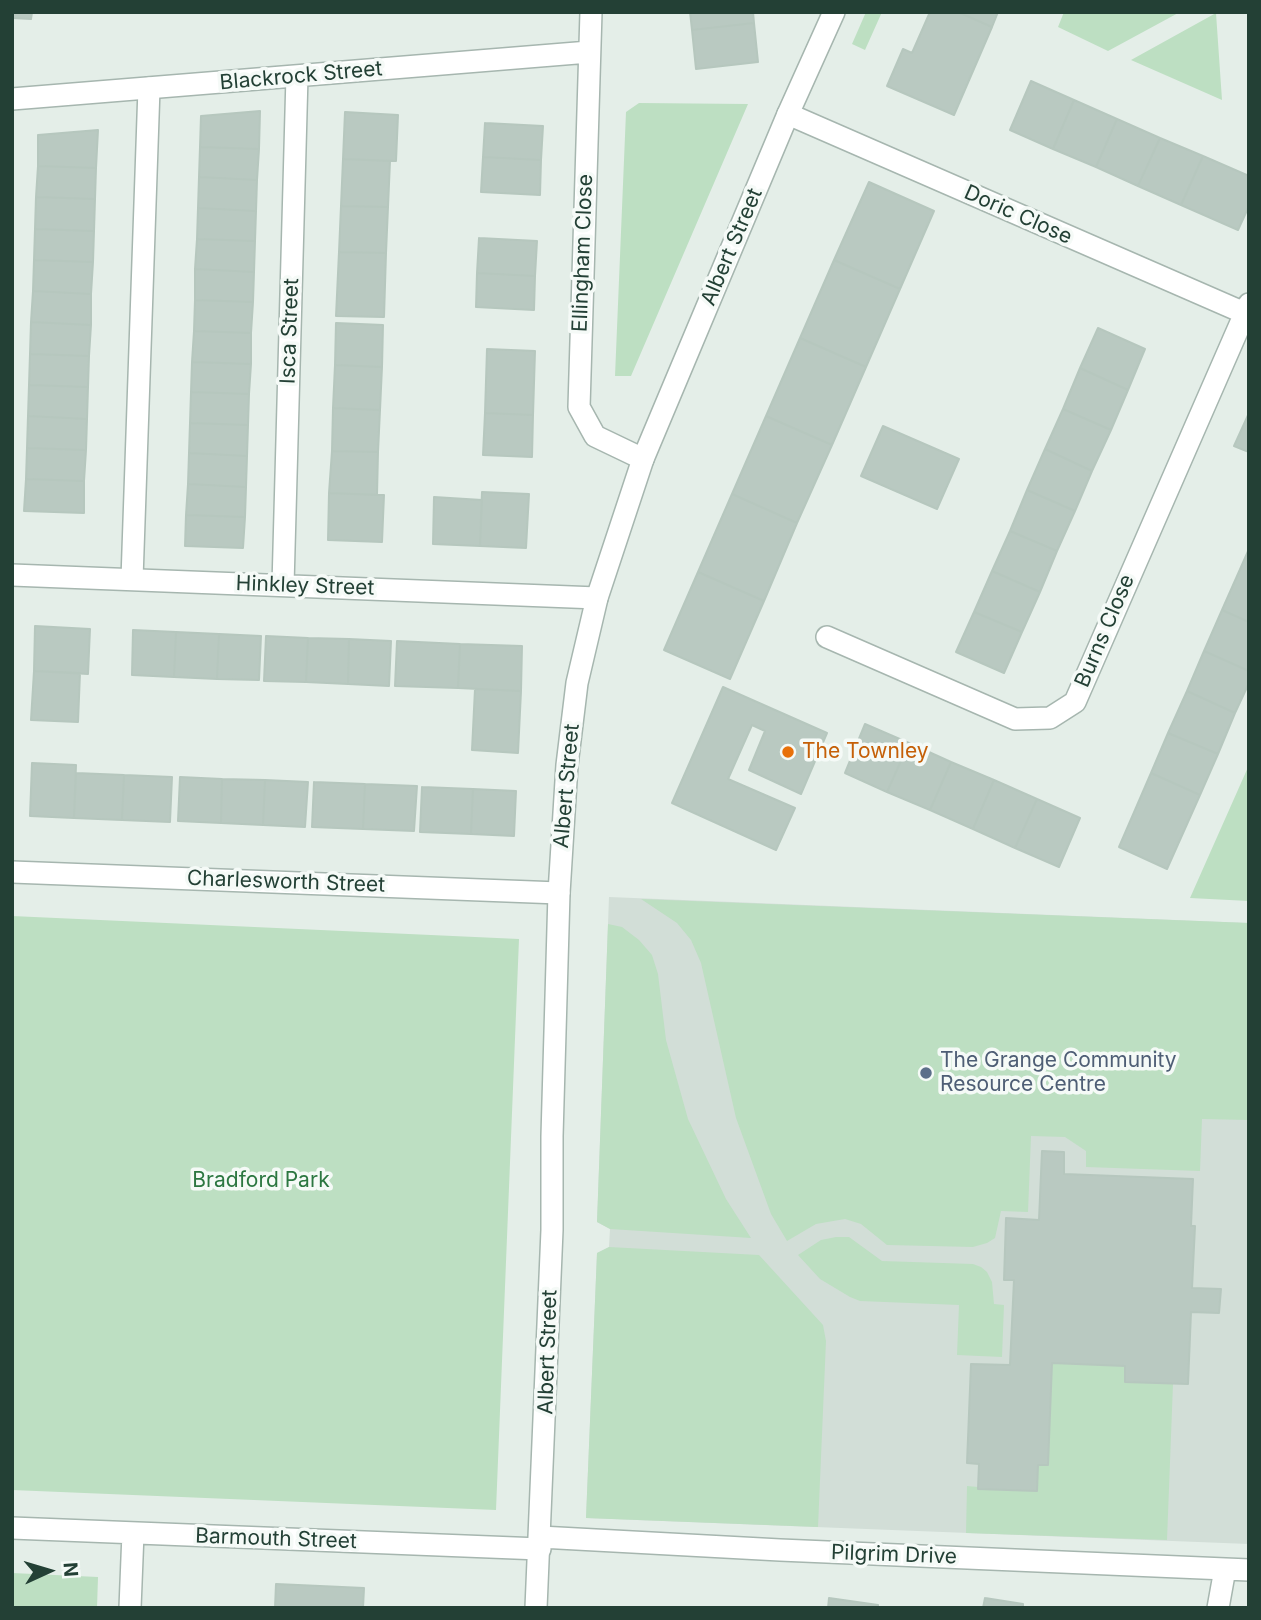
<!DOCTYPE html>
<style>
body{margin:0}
#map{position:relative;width:1261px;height:1620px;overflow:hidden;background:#e4eee8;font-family:Inter,sans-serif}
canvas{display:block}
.frame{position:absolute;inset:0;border:14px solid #234035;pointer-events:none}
.north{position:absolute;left:14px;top:1536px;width:70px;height:70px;-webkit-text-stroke:5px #f5faf7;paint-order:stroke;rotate:86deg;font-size:19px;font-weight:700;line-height:28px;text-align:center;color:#234035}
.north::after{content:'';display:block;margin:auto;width:24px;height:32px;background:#234035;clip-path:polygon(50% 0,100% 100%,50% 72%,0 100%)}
</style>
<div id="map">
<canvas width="1261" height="1620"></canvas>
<div class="frame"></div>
<div class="north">N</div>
</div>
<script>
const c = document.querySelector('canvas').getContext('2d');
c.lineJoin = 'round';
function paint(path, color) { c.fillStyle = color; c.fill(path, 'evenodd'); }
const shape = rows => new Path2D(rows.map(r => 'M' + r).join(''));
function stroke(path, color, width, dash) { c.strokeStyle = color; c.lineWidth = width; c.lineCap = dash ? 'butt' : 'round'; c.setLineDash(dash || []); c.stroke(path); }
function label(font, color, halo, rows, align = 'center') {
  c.font = font + ' Inter,sans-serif'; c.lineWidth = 7; c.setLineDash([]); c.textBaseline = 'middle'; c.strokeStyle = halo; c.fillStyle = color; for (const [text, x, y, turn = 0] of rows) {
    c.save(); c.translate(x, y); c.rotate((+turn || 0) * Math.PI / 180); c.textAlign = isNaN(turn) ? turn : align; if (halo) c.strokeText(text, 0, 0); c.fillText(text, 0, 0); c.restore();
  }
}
paint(shape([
 [609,897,1249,923,1249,1544,586,1518,597,1253,609,1247,610,1229,597,1222]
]), '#d2ded7');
paint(shape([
 [866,12,882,12,865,50,852,44],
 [1064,12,1180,12,1108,51,1058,27],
 [1216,13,1222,100,1131,60],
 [639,103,748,104,631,376,615,376,626,112],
 [1249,765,1249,901,1190,898],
 [641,899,1249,923,1249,1120,1202,1119,1200,1171,1086,1167,1086,1151,1065,1137,1031,1136,1028,1212,1001,1211,995,1238,987,1243,973,1247,887,1245,861,1224,845,1219,816,1224,787,1241,771,1214,736,1118,701,963,691,940,677,923],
 [12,916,519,939,496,1510,12,1490],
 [608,924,622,927,639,940,652,955,658,974,666,1040,688,1119,726,1199,751,1238,610,1229,597,1222],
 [836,1237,849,1237,882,1261,973,1264,981,1267,987,1272,992,1282,994,1304,1004,1305,1002,1357,957,1355,959,1305,860,1301,850,1297,820,1279,798,1255,821,1240],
 [609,1247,759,1255,823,1325,826,1341,818,1527,586,1518,597,1253],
 [1052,1363,1125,1366,1125,1382,1173,1384,1167,1540,966,1533,967,1486,978,1487,979,1489,1036,1491,1038,1465,1048,1465],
 [12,1573,98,1577,97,1608,12,1608]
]), '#bddfc2');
const building = shape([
 [12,12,32,12,31,19,12,18,12,12],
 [690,12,753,12,754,23,692,30,690,12],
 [930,12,958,12,992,27,954,115,887,86,903,49,912,53,930,12],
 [958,12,998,12,992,27,958,12],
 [754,23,758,62,696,69,692,30,754,23],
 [1031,81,1074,100,1053,149,1010,130,1031,81],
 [1074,100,1117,119,1096,167,1053,149,1074,100],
 [260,111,259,149,200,147,201,116,260,111],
 [345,112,398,115,396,161,343,159,345,112],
 [1117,119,1160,138,1138,186,1096,167,1117,119],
 [485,123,543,126,541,160,483,157,485,123],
 [98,130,96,168,38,166,38,135,98,130],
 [1160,138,1203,156,1181,205,1138,186,1160,138],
 [200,147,259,149,257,180,199,177,200,147],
 [1203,156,1249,176,1249,206,1238,230,1181,205,1203,156],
 [483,157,541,160,540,195,481,192,483,157],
 [343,159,390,161,388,207,341,206,343,159],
 [38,166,96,168,95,199,36,197,38,166],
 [199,177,257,180,256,211,198,208,199,177],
 [869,182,934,211,900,289,834,260,869,182],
 [36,197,95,199,94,231,35,229,36,197],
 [341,206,388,207,386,253,339,252,341,206],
 [198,208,256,211,255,241,197,239,198,208],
 [35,229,94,231,93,262,34,260,35,229],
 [479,238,537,241,535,276,477,273,479,238],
 [197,239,255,241,254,272,195,269,197,239],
 [339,252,386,253,384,317,336,316,339,252],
 [34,260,93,262,91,294,33,291,34,260],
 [834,260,900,289,866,367,800,338,834,260],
 [195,269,254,272,253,302,195,300,195,269],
 [477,273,535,276,534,310,476,307,477,273],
 [33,291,91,294,91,325,31,322,33,291],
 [195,300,253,302,251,333,194,331,195,300],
 [31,322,91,325,89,356,30,354,31,322],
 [336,323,383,325,382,367,335,365,336,323],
 [1098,328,1145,349,1128,390,1080,368,1098,328],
 [194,331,251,333,251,364,192,362,194,331],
 [800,338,866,367,832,445,766,416,800,338],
 [487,349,535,351,533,415,485,413,487,349],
 [30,354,89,356,88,387,29,385,30,354],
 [192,362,251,364,249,394,191,392,192,362],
 [335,365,382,367,380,410,333,408,335,365],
 [1080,368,1128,390,1111,430,1063,409,1080,368],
 [29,385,88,387,87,419,28,416,29,385],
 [191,392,249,394,248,425,190,423,191,392],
 [333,408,380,410,378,452,332,451,333,408],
 [1063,409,1111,430,1092,471,1045,449,1063,409],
 [485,413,533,415,532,457,483,455,485,413],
 [1249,413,1249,452,1234,446,1249,413],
 [28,416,87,419,86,450,27,448,28,416],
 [766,416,832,445,797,523,732,494,766,416],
 [190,423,248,425,247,456,189,453,190,423],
 [883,426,959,459,937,509,861,476,883,426],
 [27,448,86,450,84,481,26,479,27,448],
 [1045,449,1092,471,1075,511,1027,490,1045,449],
 [332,451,378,452,377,495,329,493,332,451],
 [189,453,247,456,246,487,188,484,189,453],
 [26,479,84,481,84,513,24,511,26,479],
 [188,484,246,487,245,517,186,515,188,484],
 [1027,490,1075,511,1057,551,1010,531,1027,490],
 [482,492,529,494,526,548,480,546,482,492],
 [329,493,384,495,382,542,328,540,329,493],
 [732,494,797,523,764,601,698,572,732,494],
 [434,497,482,500,480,546,433,544,434,497],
 [186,515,245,517,243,548,185,546,186,515],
 [1010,531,1057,551,1040,592,992,571,1010,531],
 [1249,549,1249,622,1222,610,1249,549],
 [992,571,1040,592,1022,632,974,612,992,571],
 [698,572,764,601,730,679,664,650,698,572],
 [1222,610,1249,622,1249,671,1204,651,1222,610],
 [974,612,1022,632,1004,673,956,652,974,612],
 [35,626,90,629,88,674,34,671,35,626],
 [133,630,176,632,174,677,132,675,133,630],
 [176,632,219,634,217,679,174,677,176,632],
 [219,634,261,636,259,680,217,679,219,634],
 [266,636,308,638,306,682,264,681,266,636],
 [308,638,349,639,348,684,306,682,308,638],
 [349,639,391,641,389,686,348,684,349,639],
 [397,641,460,644,458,688,395,686,397,641],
 [460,644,522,646,521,691,458,688,460,644],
 [1204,651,1249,671,1249,683,1235,713,1187,691,1204,651],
 [34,671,80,673,78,722,31,720,34,671],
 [723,687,827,733,801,794,749,770,765,731,752,725,728,779,795,808,776,850,672,803,723,687],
 [475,689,521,691,518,753,472,750,475,689],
 [1187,691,1235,713,1218,754,1168,733,1187,691],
 [865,724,909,743,887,792,845,773,865,724],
 [1168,733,1218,754,1200,795,1151,773,1168,733],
 [909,743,951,762,930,810,887,792,909,743],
 [951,762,994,780,973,829,930,810,951,762],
 [32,763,76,765,74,818,30,816,32,763],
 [76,773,124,775,122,820,74,818,76,773],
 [1151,773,1200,795,1167,869,1119,847,1151,773],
 [124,775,172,777,170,822,122,820,124,775],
 [180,777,222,779,221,823,178,821,180,777],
 [222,779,265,780,263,825,221,823,222,779],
 [265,780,308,782,305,827,263,825,265,780],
 [994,780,1037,799,1015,848,973,829,994,780],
 [314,782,365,784,363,829,312,827,314,782],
 [365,784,417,786,414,831,363,829,365,784],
 [422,787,473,789,471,834,420,832,422,787],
 [473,789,516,791,514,836,471,834,473,789],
 [1037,799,1080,818,1059,867,1015,848,1037,799],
 [1042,1151,1064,1152,1064,1174,1193,1179,1191,1226,1195,1226,1192,1288,1221,1289,1219,1313,1191,1312,1188,1384,1125,1382,1125,1366,1052,1363,1048,1465,1038,1465,1037,1491,978,1489,979,1464,967,1463,971,1364,1010,1365,1014,1280,1004,1280,1006,1218,1039,1220,1042,1151],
 [276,1584,364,1588,363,1608,275,1608,276,1584],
 [829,1598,878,1605,878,1608,828,1608,829,1598],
 [985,1598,1023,1604,1023,1608,983,1608,985,1598]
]);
paint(building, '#b9c9c1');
stroke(building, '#b6c7be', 2);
const service = shape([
 [132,579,149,88]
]);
const minor = shape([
 [591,12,579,407,595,436,643,459],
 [12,99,589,52],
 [788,114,1249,315],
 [12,575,597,598],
 [283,585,297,76],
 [827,637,1015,719,1050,718,1075,702,1249,304],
 [12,872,559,893],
 [12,1528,540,1549],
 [540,1537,780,1550,1249,1570],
 [130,1608,133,1533],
 [1218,1608,1225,1569]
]);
const tertiary = shape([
 [536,1608,552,1230,552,1136,559,893,567,765,577,683,597,598,643,459,788,114,834,12]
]);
stroke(service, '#a6b6af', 24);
stroke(minor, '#a6b6af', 24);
stroke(tertiary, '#a6b6af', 24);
stroke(service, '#fff', 21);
stroke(minor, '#fff', 21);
stroke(tertiary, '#fff', 21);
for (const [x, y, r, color] of [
 [788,752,7,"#e8710a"],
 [926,1073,7,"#5c6f8a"]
]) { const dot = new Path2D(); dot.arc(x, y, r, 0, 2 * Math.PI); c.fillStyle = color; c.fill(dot); stroke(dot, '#f5faf7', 2.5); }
label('21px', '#234035', '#f5faf7', [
 ["Blackrock Street",301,76,-5],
 ["Doric Close",1018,215,24],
 ["Albert Street",732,247,-67],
 ["Ellingham Close",583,253,-88],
 ["Isca Street",290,331,-88],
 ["Hinkley Street",305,586,2],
 ["Burns Close",1105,631,-67],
 ["Albert Street",567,786,-85],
 ["Charlesworth Street",286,882,2],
 ["Albert Street",548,1352,-88],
 ["Barmouth Street",276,1539,2],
 ["Pilgrim Drive",894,1555,2]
]);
label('21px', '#c56008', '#f5faf7', [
 ["The Townley",802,752]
], 'left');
label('21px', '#4e5e75', '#f5faf7', [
 ["The Grange Community",940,1061],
 ["Resource Centre",940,1085]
], 'left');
label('21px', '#2c7741', '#f5faf7', [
 ["Bradford Park",261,1181]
]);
</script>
